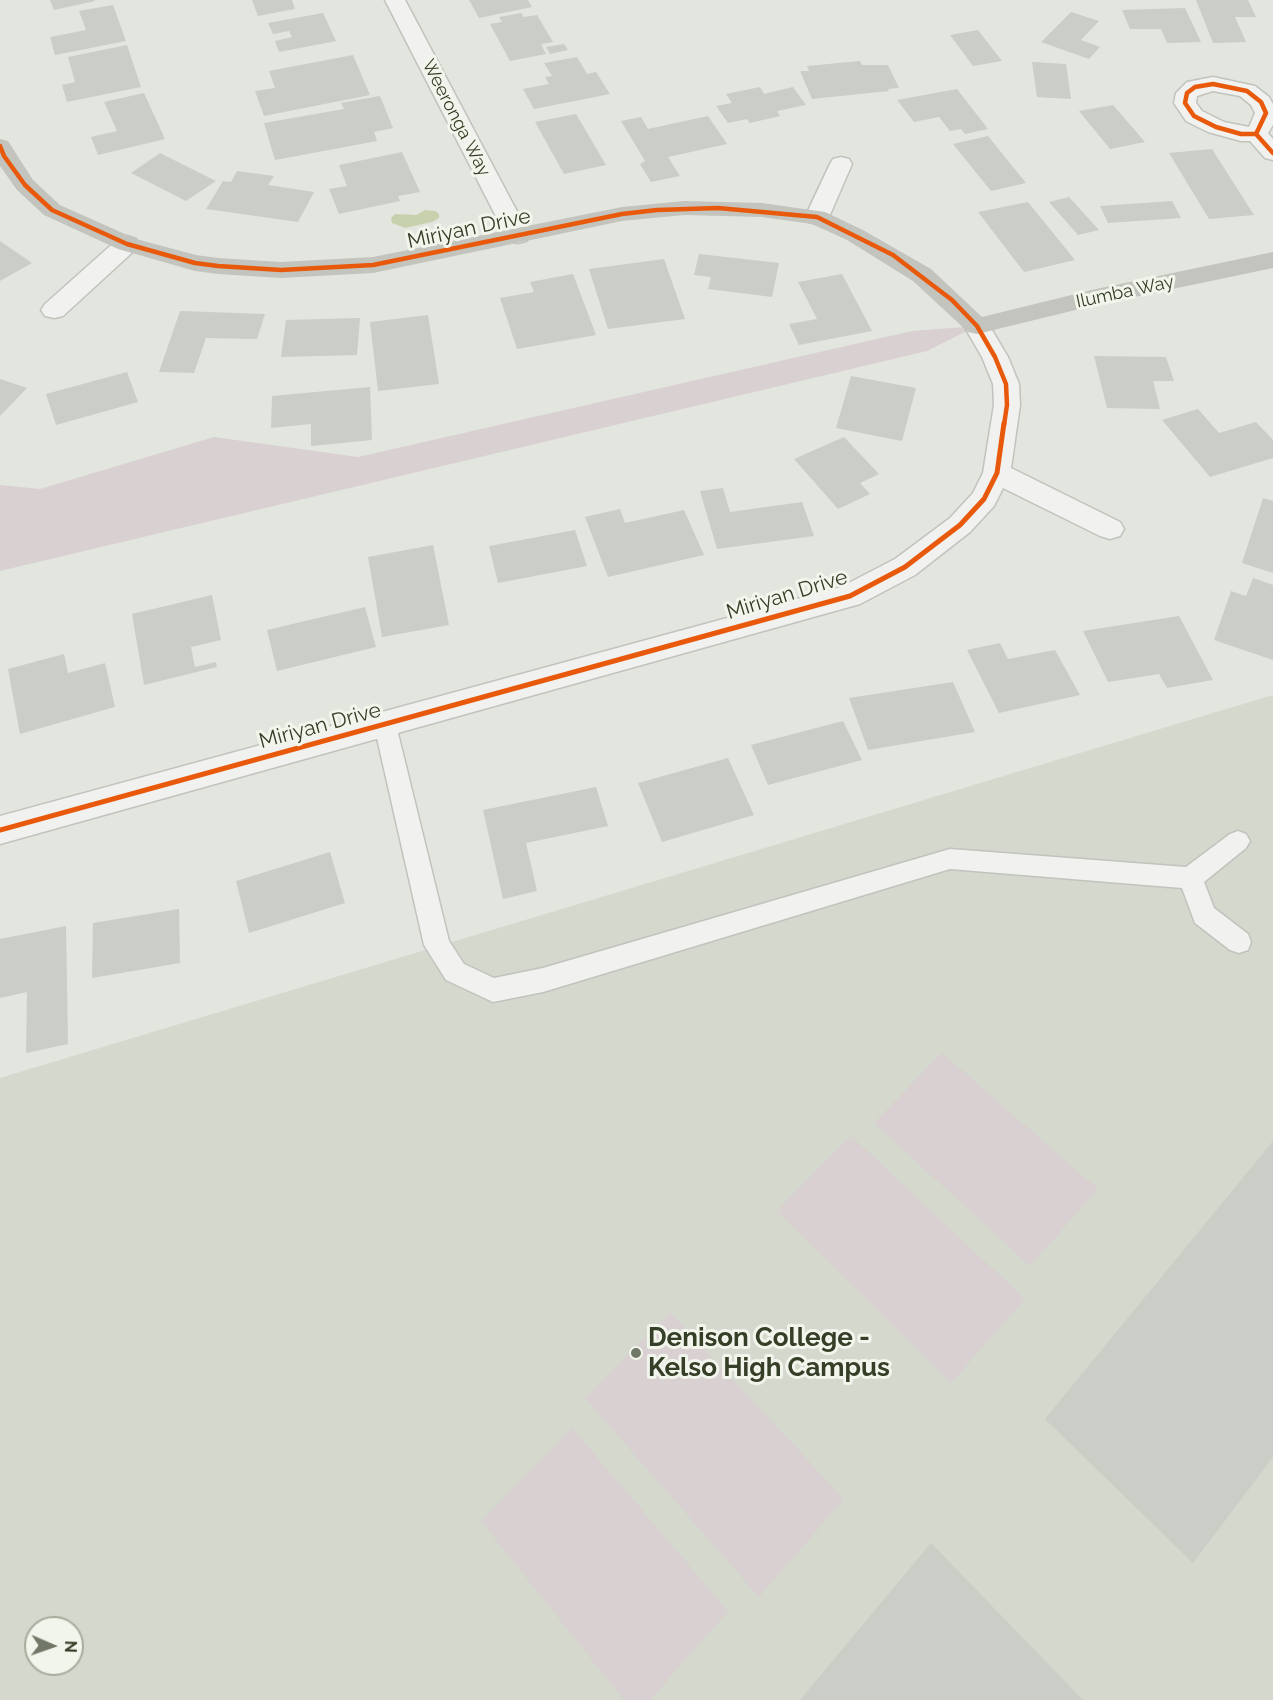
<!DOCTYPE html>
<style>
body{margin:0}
#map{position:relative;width:1273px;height:1700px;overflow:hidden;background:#e3e5df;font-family:Raleway,sans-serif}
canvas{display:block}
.north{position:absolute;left:24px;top:1616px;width:60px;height:60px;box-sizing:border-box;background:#f2f5ec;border:2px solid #a6ac9d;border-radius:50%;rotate:92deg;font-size:16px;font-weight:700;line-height:24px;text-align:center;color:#353e26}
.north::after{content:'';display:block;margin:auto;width:21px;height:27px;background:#727867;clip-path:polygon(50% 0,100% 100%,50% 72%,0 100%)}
</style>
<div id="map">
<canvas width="1273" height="1700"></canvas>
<div class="north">N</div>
</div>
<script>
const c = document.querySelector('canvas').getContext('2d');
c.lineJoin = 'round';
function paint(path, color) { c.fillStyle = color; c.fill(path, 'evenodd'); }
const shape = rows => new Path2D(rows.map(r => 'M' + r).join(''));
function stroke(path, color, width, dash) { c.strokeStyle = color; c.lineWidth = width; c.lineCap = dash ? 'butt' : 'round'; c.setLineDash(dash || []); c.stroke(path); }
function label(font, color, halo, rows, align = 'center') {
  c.font = font + ' Raleway,sans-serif'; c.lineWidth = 6; c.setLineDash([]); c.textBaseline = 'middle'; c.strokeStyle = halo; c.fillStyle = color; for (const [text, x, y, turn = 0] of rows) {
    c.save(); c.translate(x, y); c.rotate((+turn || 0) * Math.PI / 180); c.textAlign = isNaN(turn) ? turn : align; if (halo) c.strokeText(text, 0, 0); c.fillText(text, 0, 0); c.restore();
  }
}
paint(shape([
 [1273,695,1273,1700,0,1700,0,1078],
 [36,1628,72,1628,72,1664,36,1664]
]), '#d4d8cd');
paint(shape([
 [977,326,927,351,0,571,0,485,40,489,214,437,358,457,912,331],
 [942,1053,1098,1189,1030,1266,874,1123],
 [851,1136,1025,1299,951,1383,777,1211],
 [670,1312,844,1499,759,1597,585,1398],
 [572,1428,728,1611,650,1700,624,1700,481,1521]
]), '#d9d0d2');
paint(shape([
 [425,210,435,211,439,214,439,218,432,222,405,228,392,223,391,218,395,214,416,215]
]), '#c8d1ad');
paint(shape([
 [50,0,95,0,95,1,54,10],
 [252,0,292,0,295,9,258,16],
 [469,0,528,0,532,7,479,18],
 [1196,0,1248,0,1256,17,1235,17,1246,42,1213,43],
 [113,5,126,41,55,55,50,37,86,30,79,11],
 [1185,8,1201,42,1167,43,1161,29,1130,29,1122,10],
 [1071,12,1099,21,1081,40,1100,47,1089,59,1041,42],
 [323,13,336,41,279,52,275,41,292,37,289,31,273,34,268,23],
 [521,13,524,17,537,15,553,42,541,44,546,54,510,61,490,24,502,22,499,17],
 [978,30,1002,61,973,66,950,35],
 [564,44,568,50,550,54,546,47],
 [127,45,141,87,67,102,62,85,75,82,68,57],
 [353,55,370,95,264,116,255,91,275,88,269,71],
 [577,57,587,74,596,72,610,94,534,109,523,89,549,84,545,77,552,76,544,63],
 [860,61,862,65,888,65,899,88,888,89,889,91,812,99,800,71,809,71,807,66],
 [1032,62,1066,64,1071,99,1037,97],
 [760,87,764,94,793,87,806,105,777,111,780,116,750,123,747,119,728,123,716,106,732,103,726,94],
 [957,89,988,129,965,134,961,129,950,131,939,117,914,122,897,100],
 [144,93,165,139,98,155,91,137,117,131,104,102],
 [380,96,393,128,374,132,377,141,275,160,264,123,344,109,341,103],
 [1113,105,1145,142,1110,149,1079,111],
 [576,114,606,165,564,174,535,122],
 [708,116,727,144,668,157,680,176,651,182,640,164,645,161,621,121,641,117,648,129],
 [988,136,1026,183,991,191,953,144],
 [1212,149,1254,215,1209,219,1169,153],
 [402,152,420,192,398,196,400,201,339,214,329,189,347,186,339,165],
 [160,153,216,181,186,201,131,173],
 [237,171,274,176,268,185,314,192,298,222,206,209,223,181,231,182],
 [1069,197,1099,230,1078,235,1049,202],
 [1172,201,1181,218,1108,223,1100,206],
 [1028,202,1075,260,1024,272,978,212],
 [0,241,32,263,0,281],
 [699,254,779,263,772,297,708,289,711,277,694,275],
 [664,259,685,319,608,329,589,269],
 [573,274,596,335,517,349,500,298,534,292,530,282],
 [842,274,872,331,799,345,789,324,817,319,798,282],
 [180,311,265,314,257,339,206,338,194,373,159,372],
 [428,315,439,384,378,391,370,322],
 [360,318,357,355,281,357,286,320],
 [1094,356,1166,357,1174,381,1153,381,1160,409,1107,408],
 [127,372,138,402,56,425,46,394],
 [851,376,916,388,902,441,836,428],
 [0,379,27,388,0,416],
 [370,387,372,440,311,446,311,424,271,428,272,396],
 [1198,409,1219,433,1256,422,1273,440,1273,458,1210,477,1162,420],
 [844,437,879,474,860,483,870,494,838,509,794,459],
 [723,488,730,512,802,502,814,536,717,549,700,491],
 [1263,498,1273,501,1273,573,1242,563],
 [620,509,625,523,684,510,704,555,608,577,585,517],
 [575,530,587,566,498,583,489,546],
 [433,545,449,625,382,637,368,557],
 [1253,578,1273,585,1273,660,1214,640,1231,591,1246,596],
 [212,595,221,640,191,647,195,667,216,662,217,667,144,685,132,614],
 [365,607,376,647,277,671,267,630],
 [1179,616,1213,680,1167,688,1159,674,1108,682,1083,631],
 [1000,643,1008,659,1055,650,1080,695,999,713,967,650],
 [64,654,68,673,105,663,115,707,20,734,8,669],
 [953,682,975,732,868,750,849,698],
 [843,721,862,760,768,785,751,745],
 [728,758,754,815,662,842,638,783],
 [596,787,608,826,526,843,537,891,503,899,483,810],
 [330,852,345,903,249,933,236,881],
 [179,909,180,963,92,978,93,923],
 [66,926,68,1044,26,1053,27,992,0,998,0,939],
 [1273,1141,1273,1457,1193,1563,1045,1419],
 [931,1543,1083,1700,800,1700]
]), '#cbcdc7');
const lane = shape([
 [385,716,393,719,396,725,449,941,464,964,494,978,543,968,950,849,1186,867,1230,834,1238,831,1246,834,1250,841,1246,848,1204,882,1214,908,1248,934,1251,942,1248,950,1239,953,1230,950,1195,923,1182,888,950,869,543,992,493,1002,446,980,424,945,374,725,377,719,385,716]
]);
const street = shape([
 [385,0,405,0,530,236,526,241,518,243,510,241,506,236,385,0],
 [1213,77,1255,86,1269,97,1273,104,1273,125,1268,133,1273,139,1273,160,1265,158,1250,141,1241,141,1208,132,1186,121,1174,103,1176,93,1187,82,1213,77],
 [1213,91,1240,96,1251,105,1255,113,1249,127,1224,122,1202,111,1196,103,1197,96,1213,91],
 [841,157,849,159,852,164,829,217,825,222,817,224,809,222,805,217,830,164,833,159,841,157],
 [127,236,136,239,139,244,136,249,63,316,54,318,45,316,41,310,45,304,118,239,127,236],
 [977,318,986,320,1008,357,1019,384,1020,405,1011,468,1120,522,1124,529,1120,536,1110,539,1100,536,1003,488,994,506,970,532,915,575,860,604,0,844,0,816,841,587,895,559,950,518,973,493,983,473,994,405,993,384,982,357,964,326,968,320,977,318]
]);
stroke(lane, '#c1c3bd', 3);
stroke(street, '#c1c3bd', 3);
paint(lane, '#f1f1ef');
paint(street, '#f1f1ef');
paint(shape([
 [0,139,8,141,33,180,60,205,136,239,196,255,218,258,281,262,373,257,622,207,684,201,762,203,825,212,863,230,931,269,982,317,1096,289,1273,252,1273,268,1096,305,977,334,968,332,913,281,847,240,812,224,762,217,684,215,622,221,373,273,281,278,218,274,195,271,118,249,44,215,17,190,0,166,0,139]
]), '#c3c4bd');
stroke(shape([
 [1213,84,1247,91,1261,102,1266,113,1256,134,1241,134,1216,127,1194,116,1185,103,1187,93,1195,87,1213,84],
 [1256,134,1273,153],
 [0,146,4,156,25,185,52,210,127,244,195,263,218,266,281,270,373,265,622,214,657,210,718,208,817,217,893,255,952,300,977,326,995,357,1006,384,1007,405,1004,425]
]), '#e8590c', 4.5);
stroke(shape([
 [0,830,850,596,905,567,960,525,984,499,997,473,1004,423]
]), '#e8590c', 5);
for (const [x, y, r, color] of [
 [636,1353,6,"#727867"]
]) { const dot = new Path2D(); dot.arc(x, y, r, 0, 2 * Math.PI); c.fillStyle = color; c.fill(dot); stroke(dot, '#f2f5ec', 2); }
label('18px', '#353e26', '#f2f5ec', [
 ["Weeronga Way",456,118,63],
 ["Ilumba Way",1125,292,-12]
]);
label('21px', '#353e26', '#f2f5ec', [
 ["Miriyan Drive",469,229,-12],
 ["Miriyan Drive",787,595,-17],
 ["Miriyan Drive",320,726,-15]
]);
label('bold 26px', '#353e26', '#f2f5ec', [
 ["Denison College -",648,1338],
 ["Kelso High Campus",648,1368]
], 'left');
</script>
